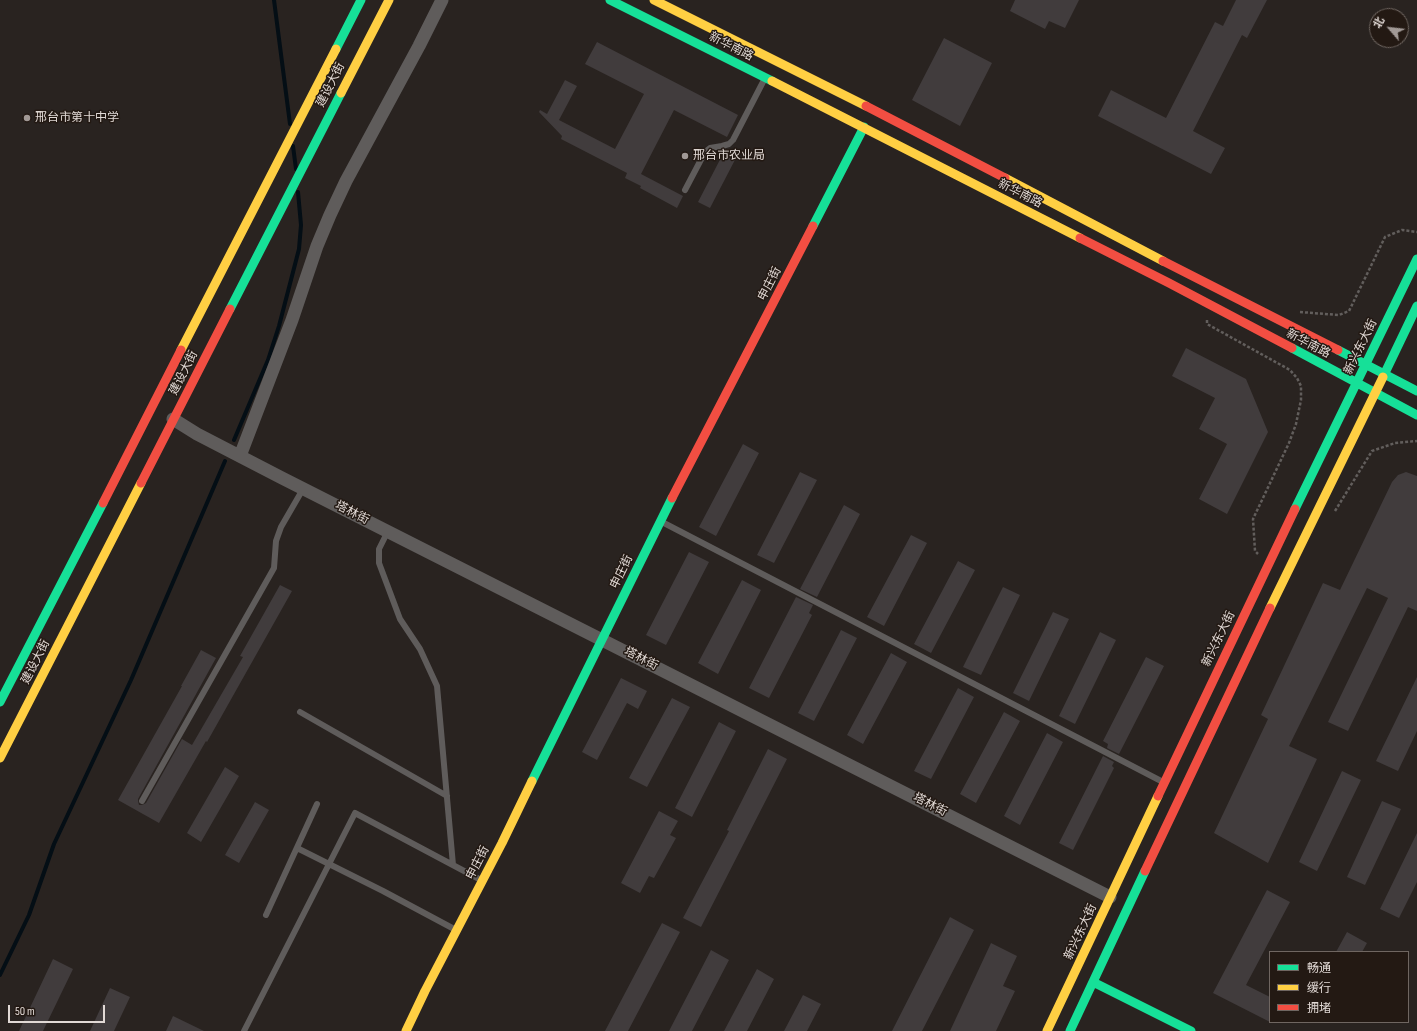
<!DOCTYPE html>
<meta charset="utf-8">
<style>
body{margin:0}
#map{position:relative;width:1417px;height:1031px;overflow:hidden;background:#292320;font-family:"Sofia Sans Condensed","Noto Sans SC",sans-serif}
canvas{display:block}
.legend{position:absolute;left:1269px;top:951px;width:140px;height:72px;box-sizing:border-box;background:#231913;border:1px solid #6f6661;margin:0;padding:5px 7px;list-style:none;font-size:12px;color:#e1d9d5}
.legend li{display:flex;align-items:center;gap:8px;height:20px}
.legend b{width:20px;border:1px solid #6f6661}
.north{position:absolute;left:1369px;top:8px;width:40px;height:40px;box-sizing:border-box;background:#231913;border:1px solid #6f6661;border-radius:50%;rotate:298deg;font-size:11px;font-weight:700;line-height:16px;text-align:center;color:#e1d9d5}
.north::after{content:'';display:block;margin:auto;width:14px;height:18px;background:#a19996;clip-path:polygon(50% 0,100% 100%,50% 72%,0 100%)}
.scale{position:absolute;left:8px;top:1005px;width:97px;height:18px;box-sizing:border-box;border:2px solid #e1d9d5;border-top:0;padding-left:5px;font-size:12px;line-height:14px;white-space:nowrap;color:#e1d9d5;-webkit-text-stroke:3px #231913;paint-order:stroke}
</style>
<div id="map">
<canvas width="1417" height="1031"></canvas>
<ul class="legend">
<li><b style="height:5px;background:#16e098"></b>畅通</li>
<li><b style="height:5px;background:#ffcf43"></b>缓行</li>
<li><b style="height:5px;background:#f24e42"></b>拥堵</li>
</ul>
<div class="north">北</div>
<div class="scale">50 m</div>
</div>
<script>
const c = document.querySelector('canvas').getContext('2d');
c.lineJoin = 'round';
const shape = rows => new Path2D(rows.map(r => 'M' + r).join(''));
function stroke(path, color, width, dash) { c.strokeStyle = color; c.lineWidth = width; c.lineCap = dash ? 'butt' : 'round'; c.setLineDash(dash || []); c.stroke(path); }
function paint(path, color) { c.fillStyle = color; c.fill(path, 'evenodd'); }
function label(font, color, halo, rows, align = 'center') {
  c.font = font + ' "Sofia Sans Condensed","Noto Sans SC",sans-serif'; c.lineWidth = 3; c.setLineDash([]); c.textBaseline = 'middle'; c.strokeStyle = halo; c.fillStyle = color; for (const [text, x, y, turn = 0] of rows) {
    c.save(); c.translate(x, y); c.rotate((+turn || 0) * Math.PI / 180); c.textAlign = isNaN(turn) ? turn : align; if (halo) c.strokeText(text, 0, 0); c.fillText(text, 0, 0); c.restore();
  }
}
stroke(shape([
 [274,0,290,124],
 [293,146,296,169],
 [234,440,268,360,279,326,299,249,301,225,298,192],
 [0,975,29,915,54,844,131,680,225,461]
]), '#040e15', 4);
paint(shape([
 [1015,0,1079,0,1065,28,1049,21,1045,29,1010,11],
 [1236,0,1267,0,1247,38,1242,35,1193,131,1225,148,1211,174,1098,116,1111,90,1166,118,1215,22,1223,26],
 [944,38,992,63,960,126,912,100],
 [597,42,738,115,727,137,674,110,641,174,683,196,677,208,640,188,641,186,625,178,627,173,561,139,562,136,539,112,540,110,547,114,565,80,577,86,559,120,615,149,644,94,585,64],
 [725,150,737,156,710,208,698,202],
 [1186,348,1246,379,1268,432,1227,514,1199,499,1227,444,1199,429,1215,398,1172,376],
 [743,444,759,453,716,536,699,527],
 [800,472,817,480,774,563,757,555],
 [1406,472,1417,476,1417,611,1408,607,1348,731,1328,722,1388,598,1367,588,1289,746,1317,759,1268,863,1214,833,1268,719,1261,715,1323,583,1340,590,1392,482,1398,475],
 [844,505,860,514,817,597,800,589],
 [911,535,927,543,884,626,867,617],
 [689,552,709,562,666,645,646,635],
 [958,561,975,570,931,653,914,644],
 [742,580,761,590,718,674,698,663],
 [280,585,292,591,207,742,206,741,159,823,118,800,182,686,181,686,201,650,216,658,138,799,138,801,139,805,142,805,146,803,182,739,192,745,243,657,240,656],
 [1003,587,1020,595,981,675,963,667],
 [796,597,813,605,809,613,812,615,769,698,749,688],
 [1053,612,1069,619,1029,701,1013,693],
 [841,630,857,638,814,721,798,713],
 [1100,632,1116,640,1075,724,1059,716],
 [891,653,907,662,863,744,847,735],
 [1146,657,1164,666,1119,754,1107,748,1108,744,1103,741],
 [1417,677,1417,731,1398,771,1376,761],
 [621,678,647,691,638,709,627,703,597,760,582,752],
 [958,688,974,697,931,779,914,771],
 [672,698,690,707,647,787,629,778],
 [1004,712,1020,721,976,803,960,794],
 [719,722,736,731,692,817,675,808],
 [1047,733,1063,742,1020,825,1004,816],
 [768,749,787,759,701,927,683,918,729,831,727,830],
 [1103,756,1114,762,1112,766,1114,768,1073,850,1059,843],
 [225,767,239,776,201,842,187,833],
 [1342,771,1361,780,1317,871,1299,862],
 [1382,801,1401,809,1365,885,1347,877],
 [255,802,269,810,239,863,225,855],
 [659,811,678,821,670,835,676,838,654,878,649,876,640,893,621,883],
 [1417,833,1417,882,1399,918,1380,909],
 [1267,890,1290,902,1246,985,1270,997,1270,1022,1213,993],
 [950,917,974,930,922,1031,892,1031],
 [662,923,680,932,628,1031,605,1031],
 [1347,932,1367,943,1362,952,1336,952],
 [991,943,1017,956,1003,986,1015,991,996,1031,950,1031],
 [711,950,729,960,692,1031,669,1031],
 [53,959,73,969,43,1031,19,1031],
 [757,969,774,979,747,1031,724,1031],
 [110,988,130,997,114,1031,90,1031],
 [803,995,821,1004,807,1031,784,1031],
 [173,1016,204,1031,166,1031]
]), '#413c3d');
stroke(shape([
 [1300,312,1339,315,1349,311,1385,237,1402,230,1417,232],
 [1207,320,1207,324,1290,370,1297,378,1301,386,1301,400,1296,424,1289,443,1253,519,1255,551,1258,554],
 [1335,511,1372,451,1395,443,1417,441]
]), '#625e5c', 2.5, [3, 2]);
stroke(shape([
 [685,190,705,152,710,148,722,146,729,144,733,140,764,80],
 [662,522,1163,782],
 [388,531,379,549,379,563,400,619,420,649,437,686,453,865],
 [300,712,447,796],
 [142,801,274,568,276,541,281,527,303,489],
 [297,848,383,891,456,930],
 [266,915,317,804],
 [244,1031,355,813,481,880]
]), '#5f5c5b', 6);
stroke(shape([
 [173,419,197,434,282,478,1110,897],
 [240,456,292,320,317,246,330,215,346,181,419,46,442,0]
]), '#5f5c5b', 13);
stroke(shape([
 [610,0,772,81],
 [336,49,361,0],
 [813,226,864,127],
 [230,309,341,93],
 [1292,348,1417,415],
 [1338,350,1417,391],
 [1383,377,1417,306],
 [1295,509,1417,259],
 [0,702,103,503],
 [532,781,672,498],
 [1093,982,1191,1031],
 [1070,1031,1145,871]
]), '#16e098', 9);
stroke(shape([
 [654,0,866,106],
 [772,81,1080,238],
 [341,93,389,0],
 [1005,178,1163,261],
 [181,350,336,49],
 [1270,608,1383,377],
 [0,758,141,483],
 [406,1031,425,991,502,843,532,781],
 [1047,1031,1158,796]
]), '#ffcf43', 9);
stroke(shape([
 [866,106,1005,178],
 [1080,238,1169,283,1292,348],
 [1163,261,1338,350],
 [141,483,230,309],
 [672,498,813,226],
 [103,503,181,350],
 [1158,796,1295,509],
 [1145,871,1270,608]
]), '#f24e42', 9);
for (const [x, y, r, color] of [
 [27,118,4,"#a19996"],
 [685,156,4,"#a19996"]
]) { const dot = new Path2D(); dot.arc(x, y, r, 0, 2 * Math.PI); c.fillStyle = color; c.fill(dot); stroke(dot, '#231913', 1.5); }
label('12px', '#e1d9d5', '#231913', [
 ["新华南路",731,47,27],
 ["建设大街",331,85,-63],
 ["新华南路",1020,194,27],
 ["申庄街",770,284,-63],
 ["新华南路",1308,344,28],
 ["新兴东大街",1361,347,-64],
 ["建设大街",184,373,-63],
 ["塔林街",352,513,27],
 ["申庄街",622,572,-64],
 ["新兴东大街",1219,639,-64],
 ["塔林街",641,659,27],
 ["建设大街",36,662,-63],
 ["塔林街",930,805,27],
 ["申庄街",478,863,-63],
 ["新兴东大街",1081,932,-65]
]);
label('12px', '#e1d9d5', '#231913', [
 ["邢台市第十中学",35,118],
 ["邢台市农业局",693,156]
], 'left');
</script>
